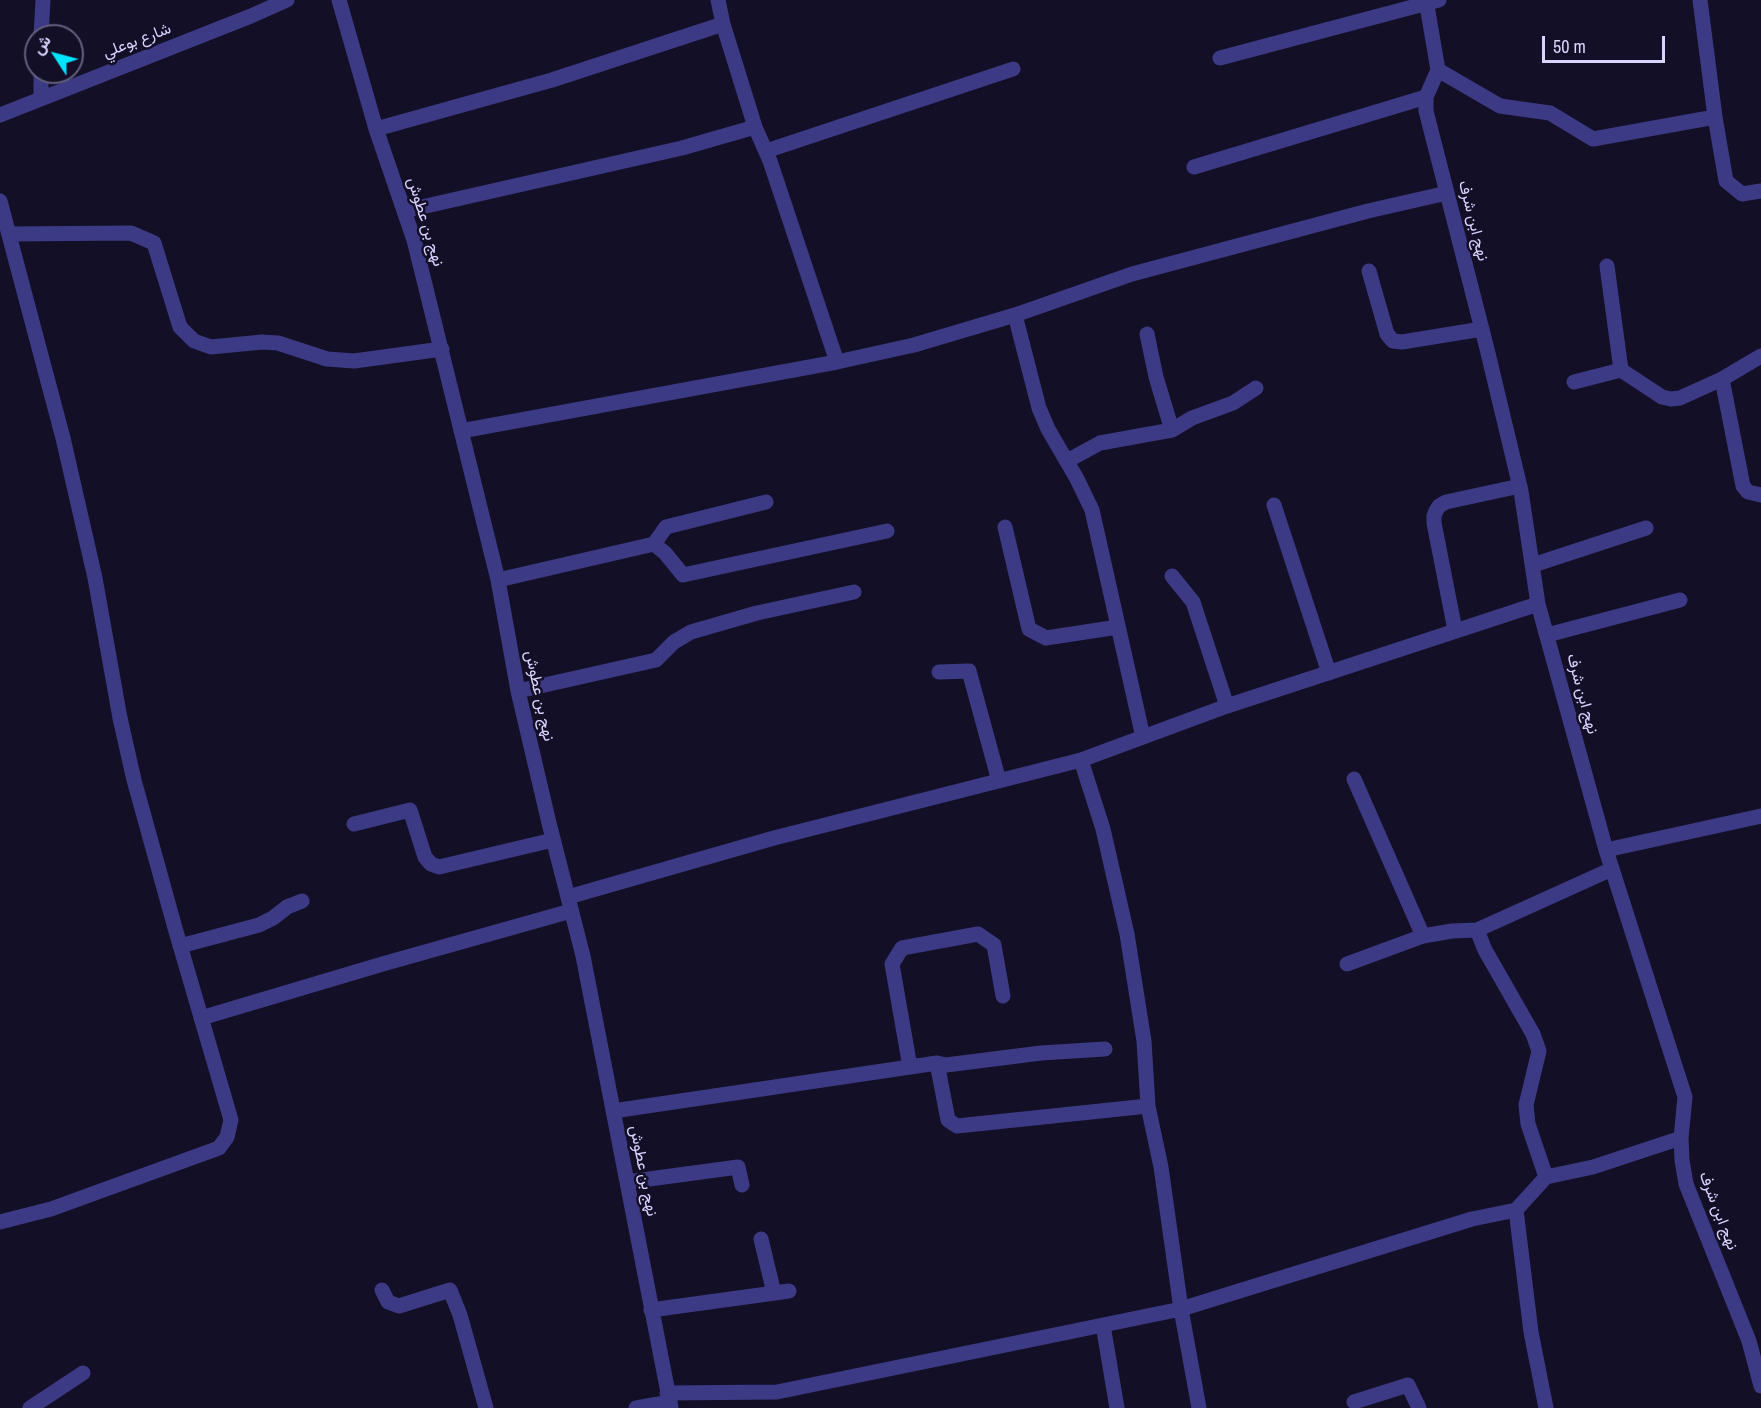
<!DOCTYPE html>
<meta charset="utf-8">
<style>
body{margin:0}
#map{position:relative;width:1761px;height:1408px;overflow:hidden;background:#130f26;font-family:"Archivo Narrow",Vazirmatn,sans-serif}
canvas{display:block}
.north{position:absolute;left:24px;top:24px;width:60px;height:60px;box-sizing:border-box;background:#130f26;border:2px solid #625e7d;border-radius:50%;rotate:306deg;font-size:16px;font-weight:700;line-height:24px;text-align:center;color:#d9d4ff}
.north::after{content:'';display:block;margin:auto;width:21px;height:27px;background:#00e5ff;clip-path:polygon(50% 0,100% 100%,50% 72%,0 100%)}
.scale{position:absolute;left:1542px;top:36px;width:123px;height:27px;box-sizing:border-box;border:3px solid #d9d4ff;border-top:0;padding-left:8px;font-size:18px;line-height:21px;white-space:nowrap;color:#d9d4ff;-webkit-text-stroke:4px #130f26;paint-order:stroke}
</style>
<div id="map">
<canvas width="1761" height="1408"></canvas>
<div class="north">ش</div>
<div class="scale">50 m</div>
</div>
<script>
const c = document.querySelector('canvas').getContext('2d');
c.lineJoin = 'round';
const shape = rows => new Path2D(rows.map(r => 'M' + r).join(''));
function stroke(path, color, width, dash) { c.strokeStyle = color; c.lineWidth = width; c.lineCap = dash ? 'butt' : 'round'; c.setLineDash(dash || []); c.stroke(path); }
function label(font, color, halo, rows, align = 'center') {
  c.font = font + ' "Archivo Narrow",Vazirmatn,sans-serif'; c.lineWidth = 5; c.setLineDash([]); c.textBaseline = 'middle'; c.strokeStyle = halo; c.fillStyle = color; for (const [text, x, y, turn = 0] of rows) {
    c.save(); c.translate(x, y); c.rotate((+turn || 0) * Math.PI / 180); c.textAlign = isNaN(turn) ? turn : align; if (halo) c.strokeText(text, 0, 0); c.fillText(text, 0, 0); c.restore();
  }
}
stroke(shape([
 [339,0,376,129,414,240,498,580,518,691,549,823,583,956,671,1408],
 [1426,0,1438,70,1426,97,1426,111,1487,349,1521,491,1538,604,1606,850,1685,1097,1681,1138,1682,1160,1686,1184,1749,1341,1761,1386],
 [41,36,43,0],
 [1220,58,1439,0],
 [1438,70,1500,106,1550,113,1593,139,1715,117,1700,0],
 [41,99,41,72],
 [0,115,251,16,287,0],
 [1715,117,1726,181,1742,194,1761,191],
 [376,129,552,80,723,24],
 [766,151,1013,69],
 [1194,167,1426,97],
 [0,201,63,438,95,578,120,718,134,780,175,928,231,1120,227,1137,219,1148,51,1209,0,1222],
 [404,211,682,148,755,127],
 [9,234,131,233,154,243,180,327,194,341,211,347,262,342,278,343,327,359,354,361,442,349],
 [1607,266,1621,370,1662,397,1671,399,1680,398,1722,379,1761,356],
 [1369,271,1387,334,1393,341,1402,342,1482,329],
 [1015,315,1039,408,1048,429,1077,479,1092,510,1143,737],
 [1147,334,1156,377,1172,430],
 [837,362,914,345,1015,315,1132,274,1368,211,1447,193],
 [1722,379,1743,486,1748,492,1761,495],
 [1574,382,1621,370],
 [461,431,837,362,770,161,755,127,723,24,718,0],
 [1067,461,1100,443,1172,430,1192,418,1233,403,1256,388],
 [1274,505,1329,673],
 [1005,527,1029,629,1046,638,1118,627],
 [654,544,665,553,683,575,887,531],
 [1533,565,1646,528],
 [1172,576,1193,602,1227,706],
 [498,580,654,544,666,527,766,502],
 [1455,630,1434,523,1434,516,1436,511,1439,506,1446,502,1520,486],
 [1547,635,1680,600],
 [939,672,969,671,999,781],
 [518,691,656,660,674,642,691,632,757,613,854,592],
 [1354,779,1423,936],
 [354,824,410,810,425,857,431,864,439,867,553,840],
 [1606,850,1761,816],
 [568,897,774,838,1081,760,1227,706,1538,604],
 [1477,930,1612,869],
 [180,946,259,925,273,918,287,907,302,901],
 [1347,964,1423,936,1452,931,1477,930,1485,950,1533,1034,1539,1051,1526,1105,1528,1124,1546,1177],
 [201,1018,386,963,571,911],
 [937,1063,946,1065,1041,1053,1105,1049],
 [910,1067,892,964,902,948,978,934,994,945,1003,996],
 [613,1111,937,1063,948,1120,957,1126,1148,1106],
 [627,1182,738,1167,742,1185],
 [1516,1210,1531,1332,1546,1408],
 [761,1239,774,1293],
 [382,1290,388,1302,399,1306,450,1290,460,1315,486,1408],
 [651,1310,789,1291],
 [1103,1325,1117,1408],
 [667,1393,777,1392,1181,1309,1161,1167,1148,1106,1144,1041,1127,934,1103,829,1081,760],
 [1354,1402,1408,1385,1419,1408],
 [30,1408,83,1373],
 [636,1408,670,1402],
 [1199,1408,1181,1309,1472,1219,1516,1210,1546,1177,1593,1167,1681,1138]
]), '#3d3a85', 15);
label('16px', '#d9d4ff', '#130f26', [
 ["شارع بوعلي",137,41,-21],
 ["نهج ابن شرف",1473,221,76],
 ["نهج بن عطوش",425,222,73],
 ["نهج ابن شرف",1582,694,75],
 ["نهج بن عطوش",539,696,78],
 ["نهج بن عطوش",643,1171,79],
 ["نهج ابن شرف",1718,1211,69]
]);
</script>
